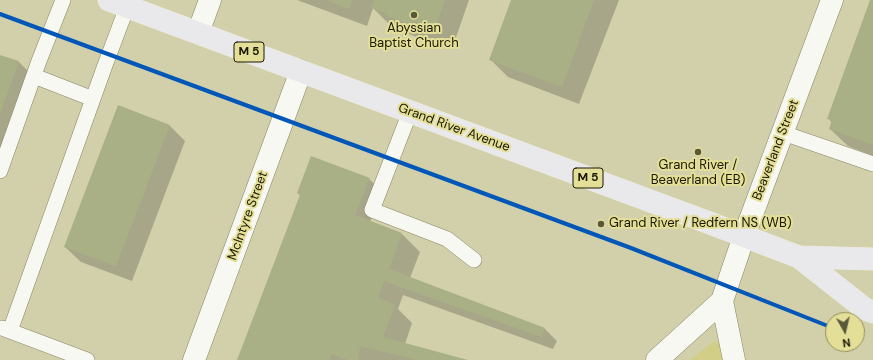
<!DOCTYPE html>
<style>
body{margin:0}
#map{position:relative;width:873px;height:360px;overflow:hidden;background:#d2d0aa;font-family:"DM Sans",sans-serif}
canvas{display:block}
.north{position:absolute;left:825px;top:312px;width:40px;height:40px;box-sizing:border-box;background:#e4df98;border:1px solid #938f5b;border-radius:50%;rotate:172deg;font-size:11px;font-weight:700;line-height:16px;text-align:center;color:#1a1800}
.north::after{content:'';display:block;margin:auto;width:14px;height:18px;background:#5a583b;clip-path:polygon(50% 0,100% 100%,50% 72%,0 100%)}
</style>
<div id="map">
<canvas width="873" height="360"></canvas>
<div class="north">N</div>
</div>
<script>
const c = document.querySelector('canvas').getContext('2d');
c.lineJoin = 'round';
function paint(path, color) { c.fillStyle = color; c.fill(path, 'evenodd'); }
const shape = rows => new Path2D(rows.map(r => 'M' + r).join(''));
function stroke(path, color, width, dash) { c.strokeStyle = color; c.lineWidth = width; c.lineCap = dash ? 'butt' : 'round'; c.setLineDash(dash || []); c.stroke(path); }
function label(font, color, halo, rows, align = 'center') {
  c.font = font + ' "DM Sans",sans-serif'; c.lineWidth = 4; c.setLineDash([]); c.textBaseline = 'middle'; c.strokeStyle = halo; c.fillStyle = color; for (const [text, x, y, turn = 0] of rows) {
    c.save(); c.translate(x, y); c.rotate((+turn || 0) * Math.PI / 180); c.textAlign = isNaN(turn) ? turn : align; if (halo) c.strokeText(text, 0, 0); c.fillText(text, 0, 0); c.restore();
  }
}
paint(shape([
 [718,341,724,360,690,360,710,344,713,342]
]), '#d2ce88');
paint(shape([
 [297,0,469,0,453,46,431,38,430,42,406,33,402,29,390,25,373,8,367,26],
 [512,0,619,0,579,104,508,77,490,59],
 [871,0,873,0,873,156,848,146,830,129,832,123,829,119],
 [0,56,19,62,37,80,0,164],
 [169,125,185,141,132,281,81,262,65,247],
 [369,179,382,191,370,222,402,234,420,252,410,278,545,329,557,341,553,349,403,295,398,309,412,323,405,344,466,360,238,360,300,196,298,193]
]), '#0003');
paint(shape([
 [326,0,352,0,349,9],
 [374,0,445,0,435,29,413,21,412,25,387,16,388,14,371,8],
 [511,0,594,0,562,87,489,60],
 [870,0,873,0,873,145,829,129,832,120,827,119],
 [0,55,19,61,0,114],
 [118,105,170,125,116,266,64,247],
 [311,156,370,178,355,215,402,233,389,269,545,328,541,337,384,281,378,298,395,304,383,337,468,360,418,360,360,346,358,360,348,360,331,354,329,360,237,360,300,195,297,193]
]), '#a9b085');
const lane = shape([
 [34,76,93,99],
 [410,112,372,210,447,239,474,260],
 [783,133,873,164],
 [0,171,39,61,63,0],
 [2,328,87,360],
 [10,331,104,68,127,7]
]);
const street = shape([
 [198,33,210,0],
 [722,301,734,360],
 [194,360,301,71],
 [657,360,722,301,744,236,832,0]
]);
const primary = shape([
 [109,0,707,222,799,257,865,309,873,312],
 [799,257,873,259]
]);
stroke(lane, '#878666', 16);
stroke(street, '#878666', 23);
stroke(primary, '#ebead9', 23);
stroke(lane, '#f8f8f2', 15);
stroke(street, '#f8f8f2', 22);
stroke(primary, '#e9e8ea', 22);
stroke(shape([
 [0,14,631,248,833,328]
]), '#0057b8', 4);
for (const [x, y, r, color] of [
 [414,15,4,"#5a583b"],
 [698,152,4,"#5a583b"],
 [601,224,4,"#5a583b"]
]) { const dot = new Path2D(); dot.arc(x, y, r, 0, 2 * Math.PI); c.fillStyle = color; c.fill(dot); stroke(dot, '#e4df98', 1.5); }
for (const [x, y, w] of [
 [249,52,30],
 [588,178,30]
]) { const box = new Path2D(); box.roundRect(x - w / 2, y - 10, w, 20, 3); c.fillStyle = '#e4df98'; c.fill(box); stroke(box, '#1a1800', 1); }
label('bold 12px', '#1a1800', null, [
 ["M 5",249,52],
 ["M 5",588,178]
]);
label('13px', '#1a1800', '#e4df98', [
 ["Abyssian",414,29],
 ["Baptist Church",414,44],
 ["Grand River /",698,166],
 ["Beaverland (EB)",698,181],
 ["Grand River / Redfern NS (WB)",609,224,"left"]
]);
label('13px', '#1a1800', '#e4df98', [
 ["Grand River Avenue",454,128,20],
 ["Beaverland Street",776,150,-69],
 ["McIntyre Street",248,216,-70]
]);
</script>
